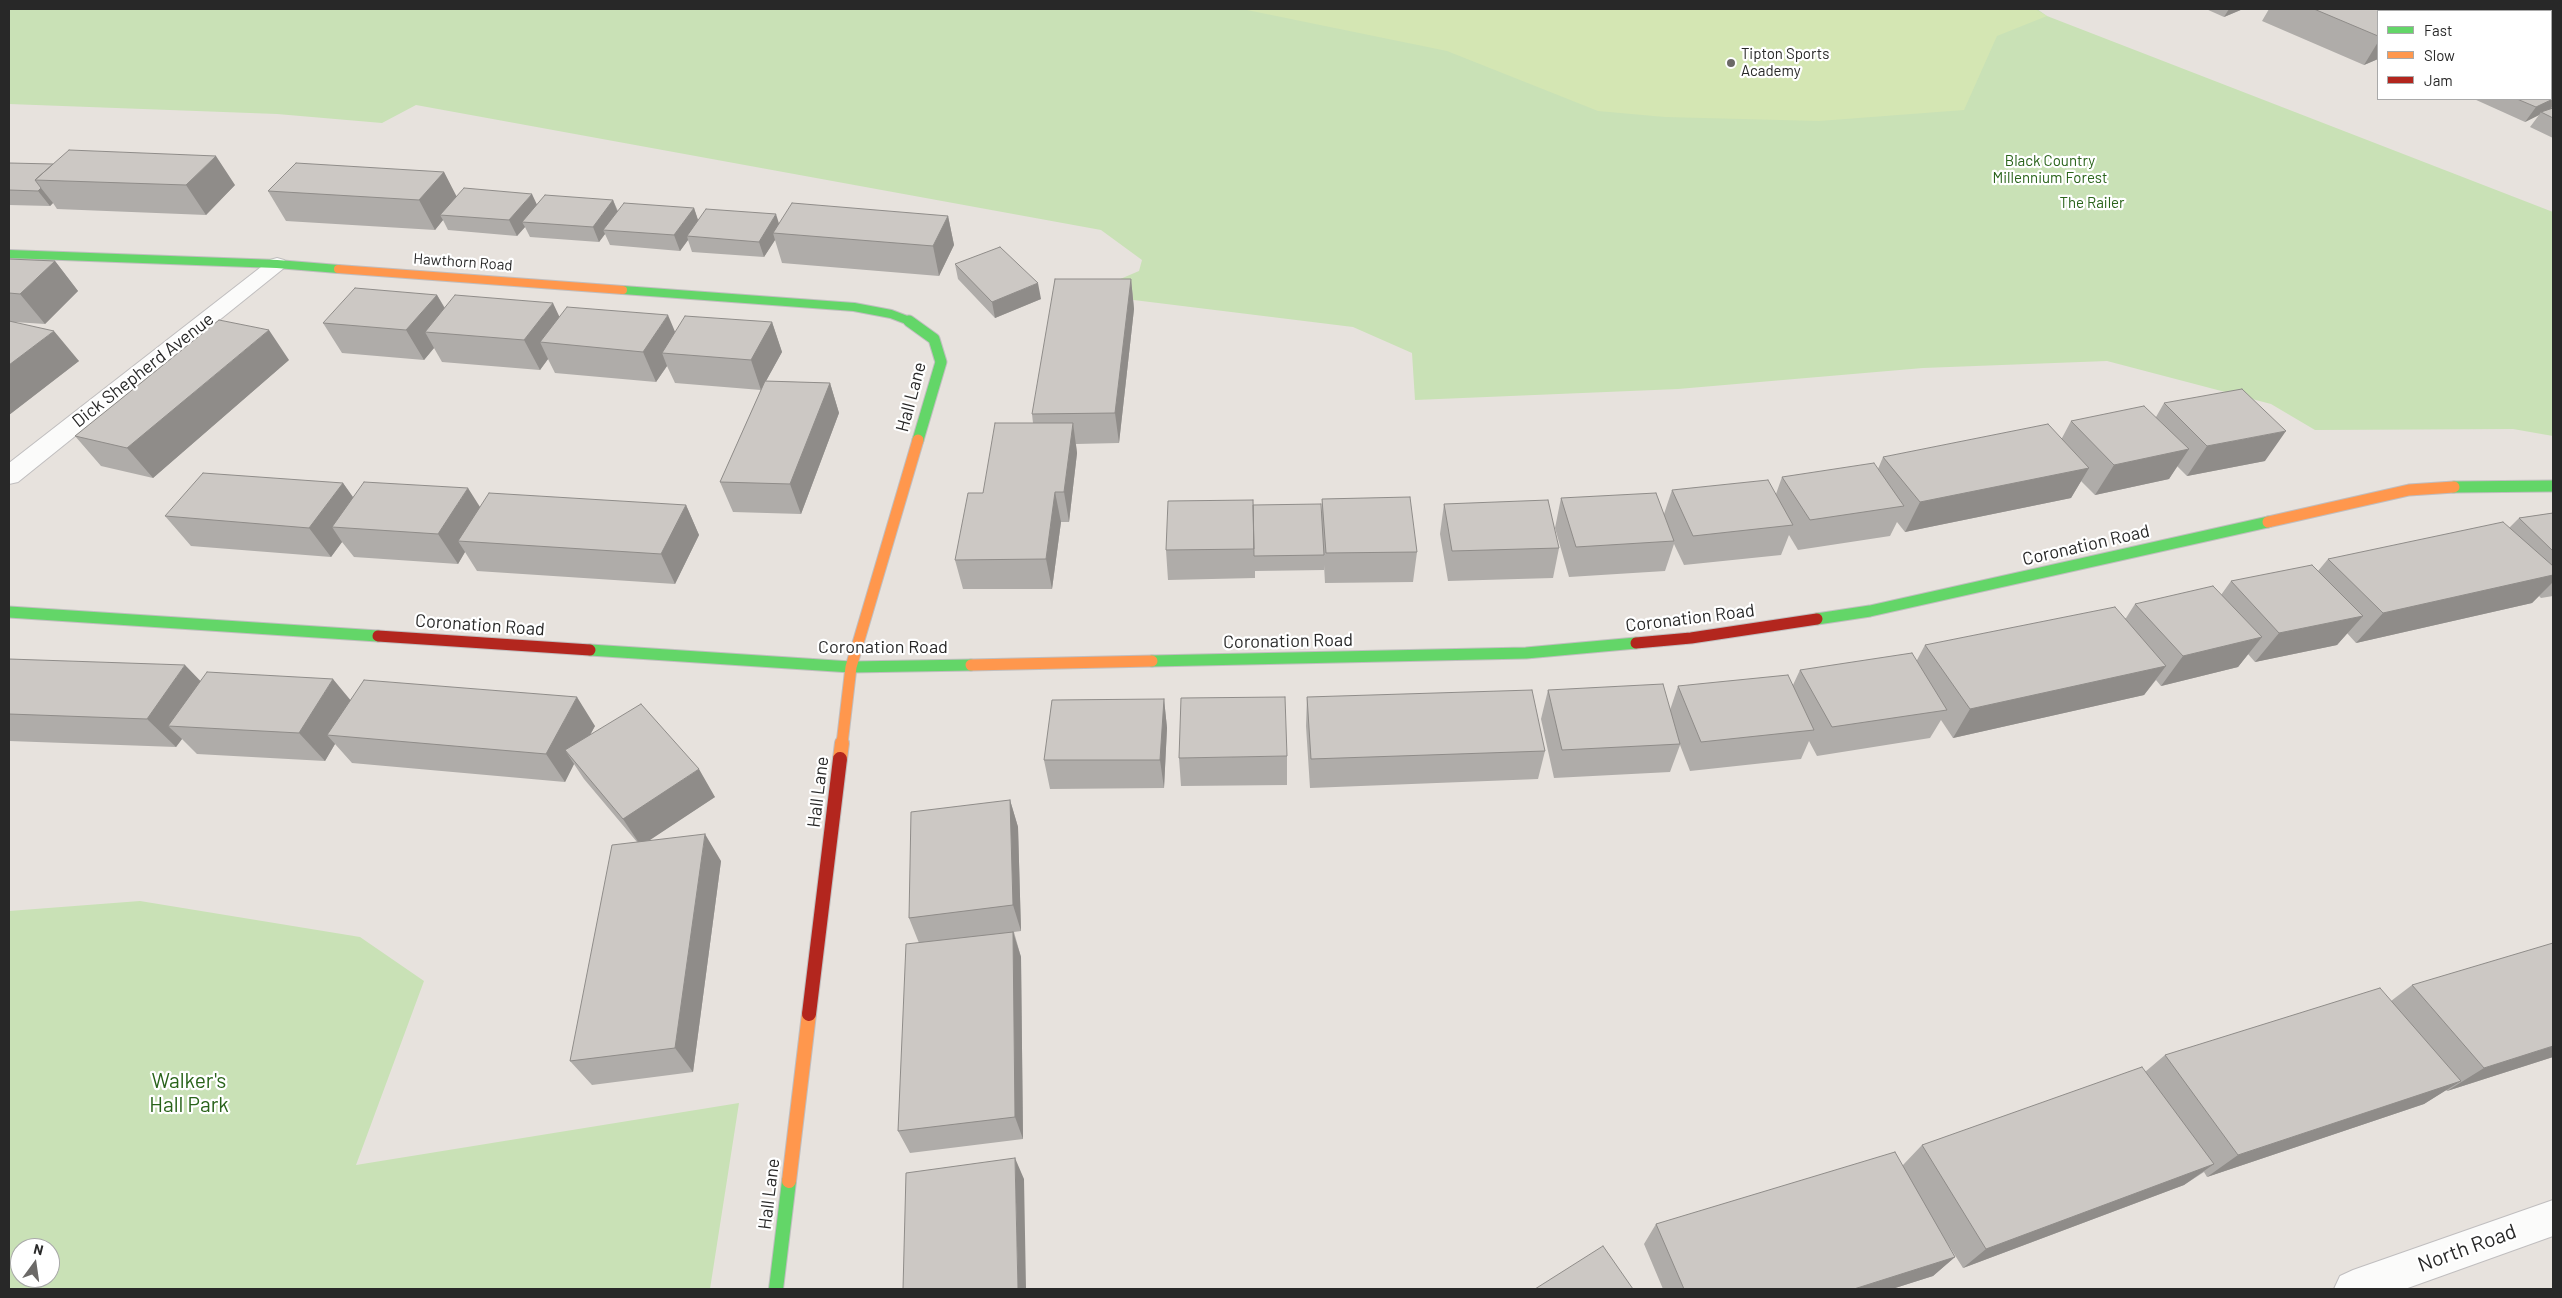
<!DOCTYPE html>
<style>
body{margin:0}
#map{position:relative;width:2562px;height:1298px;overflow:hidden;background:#e7e2dd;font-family:Barlow,sans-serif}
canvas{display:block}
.frame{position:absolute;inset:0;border:10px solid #282828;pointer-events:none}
.legend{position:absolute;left:2377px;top:10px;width:175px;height:90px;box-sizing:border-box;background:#fff;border:1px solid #a9a9a9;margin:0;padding:6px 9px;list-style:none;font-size:15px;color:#282828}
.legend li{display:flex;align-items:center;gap:10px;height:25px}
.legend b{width:25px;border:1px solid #a9a9a9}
.north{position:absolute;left:10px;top:1238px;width:50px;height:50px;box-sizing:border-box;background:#fff;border:1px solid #a9a9a9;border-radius:50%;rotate:14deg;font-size:14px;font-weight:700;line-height:20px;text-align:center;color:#282828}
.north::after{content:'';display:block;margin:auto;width:18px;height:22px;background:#6b6967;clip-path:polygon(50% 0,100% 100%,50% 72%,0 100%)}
</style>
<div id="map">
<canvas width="2562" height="1298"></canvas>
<div class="frame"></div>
<ul class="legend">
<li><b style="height:6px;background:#63d668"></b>Fast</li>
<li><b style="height:6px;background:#ff974d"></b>Slow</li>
<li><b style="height:6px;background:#b3261e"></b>Jam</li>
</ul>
<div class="north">N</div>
</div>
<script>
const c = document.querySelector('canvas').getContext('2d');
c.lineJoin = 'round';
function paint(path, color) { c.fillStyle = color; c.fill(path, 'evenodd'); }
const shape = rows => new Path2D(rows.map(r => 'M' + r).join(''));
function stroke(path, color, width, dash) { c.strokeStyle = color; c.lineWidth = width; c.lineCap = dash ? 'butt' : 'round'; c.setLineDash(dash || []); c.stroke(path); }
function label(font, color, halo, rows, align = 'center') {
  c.font = font + ' Barlow,sans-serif'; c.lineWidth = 4.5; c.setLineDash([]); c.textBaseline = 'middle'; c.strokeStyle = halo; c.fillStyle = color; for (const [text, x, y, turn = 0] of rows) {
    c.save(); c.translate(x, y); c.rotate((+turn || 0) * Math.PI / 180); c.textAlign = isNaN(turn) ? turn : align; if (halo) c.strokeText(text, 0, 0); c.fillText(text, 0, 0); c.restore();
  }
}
paint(shape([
 [9,9,2037,9,2047,16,2553,212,2553,436,2513,429,2315,430,2271,404,2107,361,1923,368,1678,389,1415,400,1412,353,1353,327,1085,294,1139,271,1142,260,1101,230,416,105,382,123,277,114,9,104],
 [140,901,360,937,424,981,356,1165,739,1103,710,1289,9,1289,9,911],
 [20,1248,50,1248,50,1278,20,1278]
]), '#c9e1b6');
paint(shape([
 [1242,9,2035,9,2047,16,1997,36,1964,110,1819,121,1665,117,1598,111,1447,51]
]), '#d4e6b3');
const street = shape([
 [277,258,284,260,288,264,284,268,18,482,9,484,9,463,270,260,277,258],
 [2553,1200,2553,1236,2405,1289,2334,1289,2340,1276,2353,1270,2553,1200]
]);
const fastFar2 = shape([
 [2551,56,2553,57],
 [9,254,277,264,338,269],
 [623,290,854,307,891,314,912,322]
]);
const fastFar1 = shape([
 [909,321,934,339,941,362,918,440],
 [2454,487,2553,486],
 [9,612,378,636],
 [1817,619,1870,611,2268,522],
 [590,650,851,667,971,665],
 [1152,661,1526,653,1636,643]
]);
const fast = shape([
 [776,1289,789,1181]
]);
const slowFar2 = shape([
 [2375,9,2384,11],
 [338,269,623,290]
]);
const slowFar1 = shape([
 [2268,522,2409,490,2454,487],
 [971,665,1152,661],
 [842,744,851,667,918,440]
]);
const slow = shape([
 [840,759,842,743],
 [789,1181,809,1014]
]);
const jamFar1 = shape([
 [378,636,590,650],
 [1636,643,1691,638,1817,619]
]);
const jam = shape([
 [809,1014,840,759]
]);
stroke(street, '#c0bebf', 2);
stroke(fastFar2, '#c0bebf', 10);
stroke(fastFar1, '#c0bebf', 13);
stroke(fast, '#c0bebf', 16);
stroke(slowFar2, '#c0bebf', 10);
stroke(slowFar1, '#c0bebf', 13);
stroke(slow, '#c0bebf', 16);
stroke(jamFar1, '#c0bebf', 13);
stroke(jam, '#c0bebf', 16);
paint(street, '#fbfbfa');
stroke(fastFar2, '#63d668', 8);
stroke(fastFar1, '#63d668', 11);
stroke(fast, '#63d668', 14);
stroke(slowFar2, '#ff974d', 8);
stroke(slowFar1, '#ff974d', 11);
stroke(slow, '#ff974d', 14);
stroke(jamFar1, '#b3261e', 11);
stroke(jam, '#b3261e', 14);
paint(shape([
 [2206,9,2243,9,2224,17],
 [2269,9,2375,9,2378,11,2378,59,2364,65,2262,21],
 [2525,9,2545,9,2543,11,2536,11],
 [2474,99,2551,99,2551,108,2553,108,2553,138,2530,127,2539,115,2525,122],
 [9,163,235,185,206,215,57,209,53,203,50,206,9,205],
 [444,172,456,197,537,204,613,200,618,211,694,208,698,220,779,223,948,216,954,245,939,276,782,263,775,240,764,257,692,252,688,240,680,251,610,245,605,234,599,242,530,237,525,227,517,236,448,230,443,220,435,230,286,221,268,191],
 [9,259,55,261,78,291,45,324,14,322,79,361,9,415],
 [955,264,1041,299,995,318,958,279],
 [1131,279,1134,309,1119,443,1076,444,1077,453,1069,522,1061,522,1052,589,963,589,955,560,983,493,1033,423,1032,414],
 [437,295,445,308,559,317,675,332,772,322,782,352,766,381,830,383,839,413,801,514,733,512,720,482,761,390,675,383,667,366,656,382,555,373,548,359,540,370,442,362,434,348,424,360,342,353,323,323],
 [289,360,153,478,101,466,75,436],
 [2164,403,2265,461,2187,476,2177,466,2169,479,2095,495,2081,481,2071,498,1905,532,1897,522,1890,536,1798,550,1789,535,1781,555,1684,565,1674,544,1665,571,1569,577,1555,528,1561,498,1664,514,1672,490,1776,494,1782,477,1878,469,1883,457,2062,438,2071,421,2156,417],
 [343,483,353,497,480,507,686,505,699,535,675,584,477,571,465,552,458,564,354,557,342,542,331,557,191,546,165,516],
 [1322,499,1417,552,1413,582,1325,583,1324,565,1324,570,1255,571,1255,578,1168,580,1166,550,1253,505,1322,514],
 [1444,504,1559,548,1553,578,1448,581,1440,534],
 [2553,513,2553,596,2541,598,2539,596,2532,603,2356,643,2347,633,2337,645,2255,662,2248,654,2238,667,2161,686,2156,680,2144,695,1953,738,1941,720,1930,738,1817,756,1809,741,1801,759,1690,771,1680,745,1670,772,1554,778,1541,719,1548,690,1670,710,1678,686,1793,685,1800,670,1917,660,1925,645,2126,618,2135,604,2221,595,2231,581,2318,571,2328,559,2509,528,2519,518],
 [9,659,200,681,351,700,595,726,590,735,715,797,649,840,721,861,693,1072,592,1085,570,1061,637,842,584,779,574,764,565,782,352,763,335,744,325,761,197,754,182,739,176,747,9,741],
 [1307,697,1545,751,1538,779,1310,788,1306,726],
 [1164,699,1167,728,1164,788,1050,789,1044,760],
 [1287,756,1287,785,1181,786,1179,758],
 [1010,800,1018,827,1021,931,1014,932,1021,957,1023,1139,910,1153,898,1131,919,943,909,918],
 [2412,985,2553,1057,2447,1091,2446,1090,2424,1104,2207,1177,2204,1172,2184,1185,1963,1268,1946,1241,1955,1257,1933,1276,1892,1289,1663,1289,1644,1244,1656,1224,1903,1165,1922,1145,2145,1072,2165,1055,2391,1001]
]), '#afaca9');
paint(shape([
 [2229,9,2243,9,2224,17],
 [2378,42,2378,59,2364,65],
 [2553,99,2553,106,2550,110,2541,112,2539,115,2525,122,2536,107],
 [216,156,235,185,206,215,186,185],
 [444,172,459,201,440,215,443,220,435,230,419,200],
 [41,188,53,203,50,206,38,191],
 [532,194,539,209,522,222,525,227,517,236,509,220],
 [613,200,619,216,603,230,605,234,599,242,593,227],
 [694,208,699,223,687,236,688,240,680,251,674,235],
 [776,214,781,230,773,233,775,240,764,257,759,242],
 [948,216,954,245,939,276,933,246],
 [55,261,78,291,45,324,20,294],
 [1131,279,1134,309,1119,443,1115,413],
 [1038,283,1041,299,995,318,992,302],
 [437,295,454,325,425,332,434,348,424,360,406,330],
 [553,303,567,333,540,342,548,359,540,370,524,340],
 [668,315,681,346,662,353,667,366,656,382,643,352],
 [772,322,782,352,761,390,751,360],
 [269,330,289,360,153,478,127,448],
 [54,331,79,361,9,415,9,365],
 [830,383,839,413,801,514,790,484],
 [1073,423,1077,453,1069,522,1064,492],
 [2286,431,2265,461,2187,476,2207,446],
 [2189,449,2169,479,2095,495,2114,465],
 [2089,468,2071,498,1905,532,1920,502],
 [343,483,364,513,332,527,342,542,331,557,309,528],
 [468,488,487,518,458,541,465,552,458,564,438,534],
 [1055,492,1061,522,1052,589,1046,559],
 [686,505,699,535,675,584,661,554],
 [2553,575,2553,582,2532,603,2356,643,2383,613],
 [2363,616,2337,645,2255,662,2279,633],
 [2262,637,2238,667,2161,686,2183,656],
 [185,665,213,694,168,726,182,739,176,747,147,719],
 [2166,666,2144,695,1953,738,1970,709],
 [333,679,357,708,327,735,335,744,325,761,299,733],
 [577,697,595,726,575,762,565,750,574,764,565,782,546,754],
 [1164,699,1167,728,1164,788,1160,760],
 [699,769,715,797,641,846,623,819],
 [1010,800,1018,827,1021,931,1013,905],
 [705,834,721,861,693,1072,675,1048],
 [1013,932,1021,957,1023,1139,1015,1117],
 [2553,1046,2553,1057,2447,1091,2484,1068],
 [2461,1081,2424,1104,2207,1177,2238,1155],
 [1015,1158,1024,1179,1026,1289,1018,1289],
 [2214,1164,2184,1185,1963,1268,1986,1249],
 [1955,1257,1933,1276,1892,1289,1854,1289]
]), '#8f8c89');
const building = shape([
 [2314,9,2375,9,2382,11,2378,11,2378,36,2314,9],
 [2551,90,2553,92,2553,99,2536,107,2517,99,2551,99,2551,90],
 [2553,108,2553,118,2541,112,2553,108],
 [69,150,216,156,186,185,35,180,69,150],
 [9,163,53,164,35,180,41,188,38,191,9,190,9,163],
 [296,163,444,172,419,200,268,191,296,163],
 [464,188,532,194,509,220,440,215,464,188],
 [545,195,613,200,593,227,522,222,545,195],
 [624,203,694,208,674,235,603,230,624,203],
 [792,203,948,216,933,246,773,233,792,203],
 [706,209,776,214,759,242,687,236,706,209],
 [1000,247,1038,283,992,302,955,264,1000,247],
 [9,259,55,261,20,294,9,293,9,259],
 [1055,279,1131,279,1115,413,1032,414,1055,279],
 [355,288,437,295,406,330,323,323,355,288],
 [455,295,553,303,524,340,425,332,455,295],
 [567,307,668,315,643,352,540,342,567,307],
 [685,316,772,322,751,360,662,353,685,316],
 [219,320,269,330,127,448,75,436,219,320],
 [9,321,54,331,9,365,9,321],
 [765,381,830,383,790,484,720,482,765,381],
 [2242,389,2286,431,2207,446,2164,403,2242,389],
 [2144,406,2189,449,2114,465,2071,421,2144,406],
 [995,423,1073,423,1064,492,1055,492,1046,559,955,560,968,493,983,493,995,423],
 [2048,424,2089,468,1920,502,1883,457,2048,424],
 [1874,463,1904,506,1810,520,1782,477,1874,463],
 [203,473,343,483,309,528,165,516,203,473],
 [1768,480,1793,525,1693,536,1672,490,1768,480],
 [364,482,468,488,438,534,332,527,364,482],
 [489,493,686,505,661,554,458,541,489,493],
 [1656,493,1674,541,1576,547,1561,498,1656,493],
 [1410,497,1417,552,1326,553,1322,499,1410,497],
 [1253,500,1254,549,1166,550,1168,501,1253,500],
 [1548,500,1559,548,1452,551,1444,504,1548,500],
 [1321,504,1324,555,1254,556,1253,505,1321,504],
 [2553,513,2553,551,2519,518,2553,513],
 [2503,522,2553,566,2553,575,2383,613,2328,559,2503,522],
 [2312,565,2363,616,2279,633,2231,581,2312,565],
 [2213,586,2262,637,2183,656,2135,604,2213,586],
 [2115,607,2166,666,1970,709,1925,645,2115,607],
 [1912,653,1947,710,1832,727,1800,670,1912,653],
 [9,659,185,665,147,719,9,714,9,659],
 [207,672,333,679,299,733,168,726,207,672],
 [1788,675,1814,730,1701,742,1678,686,1788,675],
 [364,680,577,697,546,754,327,735,364,680],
 [1663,684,1680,744,1562,750,1548,690,1663,684],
 [1532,690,1545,751,1311,759,1307,697,1532,690],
 [1285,697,1287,756,1179,758,1181,698,1285,697],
 [1164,699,1160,760,1044,760,1052,700,1164,699],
 [641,704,699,769,623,819,565,750,641,704],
 [1010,800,1013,905,909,918,911,812,1010,800],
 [705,834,675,1048,570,1061,612,845,705,834],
 [1013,932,1015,1117,898,1131,906,944,1013,932],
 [2553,943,2553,1046,2484,1068,2412,985,2553,943],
 [2380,988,2461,1081,2238,1155,2165,1055,2380,988],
 [2142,1067,2214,1164,1986,1249,1922,1145,2142,1067],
 [1895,1152,1955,1257,1854,1289,1684,1289,1656,1224,1895,1152],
 [1015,1158,1018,1289,903,1289,906,1173,1015,1158],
 [1603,1246,1633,1289,1535,1289,1603,1246]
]);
paint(building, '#ccc8c4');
stroke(building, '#8f8c89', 1);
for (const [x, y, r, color] of [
 [1731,63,5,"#6b6967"]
]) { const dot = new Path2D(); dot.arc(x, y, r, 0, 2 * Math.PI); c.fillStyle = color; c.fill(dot); stroke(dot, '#fff', 2); }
label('15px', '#282828', '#fff', [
 ["Tipton Sports",1741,54],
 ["Academy",1741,71]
], 'left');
label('15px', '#29631a', '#fff', [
 ["Black Country",2050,161],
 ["Millennium Forest",2050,178],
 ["The Railer",2092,203]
]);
label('15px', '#282828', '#fff', [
 ["Hawthorn Road",463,262,4]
]);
label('18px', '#282828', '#fff', [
 ["Dick Shepherd Avenue",143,370,-38],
 ["Hall Lane",911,397,-75],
 ["Coronation Road",2086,545,-13],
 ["Coronation Road",1690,618,-7],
 ["Coronation Road",480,625,4],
 ["Coronation Road",1288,641,-1],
 ["Coronation Road",883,647],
 ["Hall Lane",818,792,-83],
 ["Hall Lane",769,1194,-83]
]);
label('21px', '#29631a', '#fff', [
 ["Walker's",189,1081],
 ["Hall Park",189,1105]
]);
label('21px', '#282828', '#fff', [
 ["North Road",2467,1248,-20]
]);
</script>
